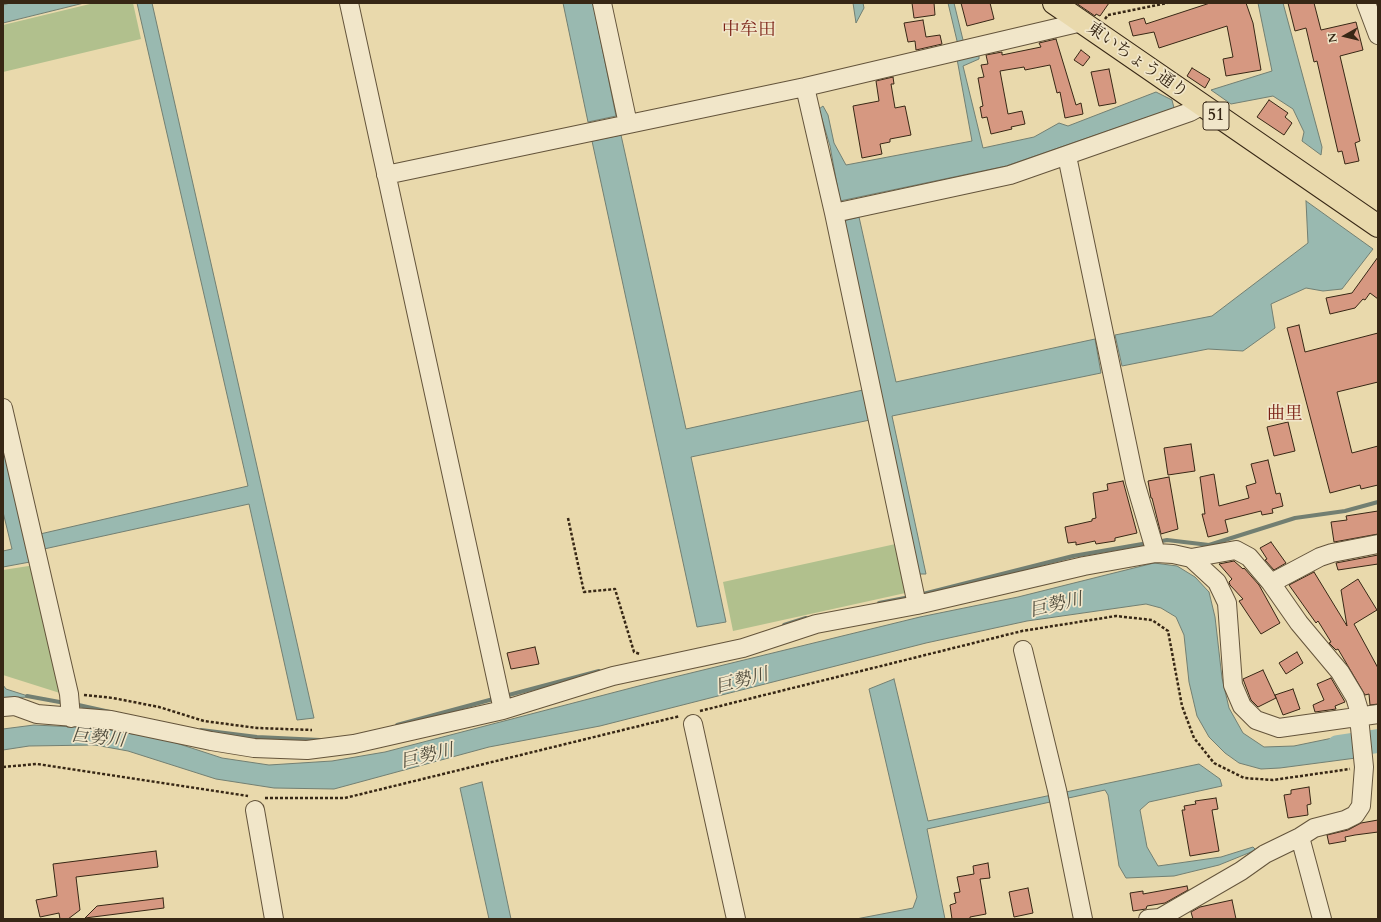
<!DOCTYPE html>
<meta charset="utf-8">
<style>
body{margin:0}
#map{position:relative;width:1381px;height:922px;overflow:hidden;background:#e9d9ac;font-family:Cardo,serif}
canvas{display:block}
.frame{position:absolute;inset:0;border:4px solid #372715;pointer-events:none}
.north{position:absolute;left:1325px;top:16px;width:40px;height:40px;-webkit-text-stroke:3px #f1e6c9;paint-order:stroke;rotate:262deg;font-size:11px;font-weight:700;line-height:16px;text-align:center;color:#372715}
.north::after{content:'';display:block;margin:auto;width:14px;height:18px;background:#372715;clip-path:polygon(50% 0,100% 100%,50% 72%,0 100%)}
</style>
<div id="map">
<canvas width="1381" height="922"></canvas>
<div class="frame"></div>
<div class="north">N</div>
</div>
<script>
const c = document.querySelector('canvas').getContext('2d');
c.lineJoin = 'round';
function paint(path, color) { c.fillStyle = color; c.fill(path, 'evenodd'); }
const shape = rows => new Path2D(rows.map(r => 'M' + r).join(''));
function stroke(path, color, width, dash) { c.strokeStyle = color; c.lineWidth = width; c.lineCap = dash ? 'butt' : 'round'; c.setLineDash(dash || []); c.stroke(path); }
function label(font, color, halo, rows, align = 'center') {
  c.font = font + ' Cardo,"Noto Serif JP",serif'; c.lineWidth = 3.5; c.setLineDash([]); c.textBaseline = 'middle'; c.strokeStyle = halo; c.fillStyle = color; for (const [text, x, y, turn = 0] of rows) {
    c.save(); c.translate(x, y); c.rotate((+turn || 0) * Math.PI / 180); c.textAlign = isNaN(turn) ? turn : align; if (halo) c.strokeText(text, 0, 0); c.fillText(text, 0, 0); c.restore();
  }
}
paint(shape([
 [94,3,133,3,141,39,3,72,3,25],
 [900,543,910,592,733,631,723,582],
 [35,565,63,694,3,675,3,570]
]), '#b1c08d');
const water = shape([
 [10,3,84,3,3,23,3,5,10,3],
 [137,3,152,3,314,718,297,720,249,504,44,549,40,534,248,486,137,3],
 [563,3,593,3,616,116,588,122,563,3],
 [853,3,863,3,864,8,856,23,853,3],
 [948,3,954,3,964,44,958,45,948,3],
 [1258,3,1283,3,1322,147,1321,155,1302,141,1304,132,1293,109,1273,96,1231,104,1211,90,1272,71,1258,3],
 [979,53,979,59,963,66,983,148,1034,137,1059,123,1068,126,1156,92,1172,100,1174,108,1006,166,840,201,830,146,819,109,823,106,828,115,834,143,846,165,972,141,957,59,979,53],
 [621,135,686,429,863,390,843,221,859,217,896,382,1095,339,1101,373,892,416,926,574,919,574,870,420,691,457,726,622,697,627,592,141,621,135],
 [1306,201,1373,249,1342,289,1323,291,1306,288,1271,304,1275,328,1243,351,1208,349,1122,366,1115,335,1212,316,1308,243,1306,201],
 [3,440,30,562,3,567,3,551,12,549,3,512,3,440],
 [1154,563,1177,566,1195,577,1209,592,1215,617,1222,678,1229,708,1243,733,1264,747,1294,746,1352,734,1356,758,1280,768,1261,769,1239,763,1225,753,1209,737,1197,716,1189,682,1184,635,1176,617,1161,608,1146,604,1027,621,926,643,600,726,489,747,334,789,274,788,216,779,128,751,95,745,29,746,3,750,3,729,34,725,96,728,164,739,222,758,269,765,332,761,385,752,654,682,920,617,1018,597,1154,563],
 [894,679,928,821,1199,764,1220,779,1222,786,1149,802,1140,810,1147,847,1158,866,1221,857,1253,847,1256,850,1219,865,1174,876,1126,878,1119,866,1108,795,1105,790,927,829,945,919,856,919,913,908,917,897,869,689,894,679],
 [3,685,6,689,31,697,3,698,3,685],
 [482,782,511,919,489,919,460,788,482,782]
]);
paint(water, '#99b9b0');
stroke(water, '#727f72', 1);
stroke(shape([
 [1157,542,1167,540,1209,545,1295,518,1345,511,1378,502],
 [919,595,1073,556,1148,543],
 [879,603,910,597],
 [784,625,806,618],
 [27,696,65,703],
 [505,696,599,671],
 [74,704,110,712],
 [397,725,497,698],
 [201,730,257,737,320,740]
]), '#727f72', 4);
stroke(shape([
 [1338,747,1378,741]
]), '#99b9b0', 24);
const building = shape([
 [912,3,934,3,935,15,914,18,912,3],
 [961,3,990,3,994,19,967,26,961,3],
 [1076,3,1109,3,1100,16,1096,14,1095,16,1076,3],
 [1210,3,1246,3,1253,23,1261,70,1226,76,1223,59,1233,57,1227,26,1159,48,1154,32,1133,36,1129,22,1144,18,1146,24,1210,3],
 [1288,3,1314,3,1321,30,1356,22,1363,50,1340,56,1360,141,1355,143,1359,161,1345,164,1342,151,1338,152,1317,61,1314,62,1306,28,1295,31,1288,3],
 [923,20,926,37,940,35,942,44,916,50,915,41,908,42,904,23,923,20],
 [1056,39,1076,105,1081,103,1083,114,1065,118,1060,92,1057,93,1050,65,1025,70,1024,67,1000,71,1008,114,1022,111,1025,124,1011,127,1012,129,991,134,987,117,982,118,980,107,983,106,978,78,984,77,981,65,988,64,986,55,1002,52,1002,55,1041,47,1039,43,1056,39],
 [1081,50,1090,57,1083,66,1074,60,1081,50],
 [1192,68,1210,79,1205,88,1187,76,1192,68],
 [1109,69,1116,103,1099,106,1091,72,1109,69],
 [893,77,894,84,891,84,895,108,905,106,911,135,890,139,890,142,880,144,882,154,862,158,853,106,879,101,876,81,893,77],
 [1269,100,1288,113,1285,117,1292,123,1284,135,1257,117,1269,100],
 [1378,257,1378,299,1370,293,1365,300,1363,299,1355,308,1330,314,1326,298,1352,293,1378,257],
 [1299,325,1305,352,1378,333,1378,382,1337,392,1352,453,1378,446,1378,485,1361,489,1360,485,1330,493,1287,328,1299,325],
 [1288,422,1295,451,1274,456,1267,427,1288,422],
 [1191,444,1195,471,1168,475,1164,448,1191,444],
 [1268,460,1276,494,1280,493,1283,506,1272,509,1273,513,1262,515,1261,511,1225,520,1228,532,1208,537,1202,514,1205,514,1200,477,1214,474,1219,506,1249,498,1246,486,1256,483,1251,464,1268,460],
 [1169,477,1178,529,1161,534,1152,498,1151,498,1148,481,1169,477],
 [1123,481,1137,533,1115,538,1115,541,1096,544,1095,541,1076,545,1076,542,1068,543,1065,527,1092,521,1092,519,1096,518,1093,493,1108,490,1107,484,1123,481],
 [1378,511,1378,534,1334,542,1331,522,1347,520,1346,516,1378,511],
 [1271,542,1286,563,1274,570,1265,560,1267,559,1260,548,1271,542],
 [1378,555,1378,564,1338,570,1336,563,1378,555],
 [1234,561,1243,569,1244,568,1259,585,1280,623,1261,634,1239,601,1243,599,1230,585,1229,582,1232,579,1219,564,1234,561],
 [1314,572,1347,626,1341,590,1358,579,1377,610,1354,624,1378,668,1378,704,1370,705,1369,694,1365,695,1338,649,1336,650,1329,643,1331,642,1318,621,1316,623,1289,585,1314,572],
 [535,647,539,664,511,669,507,653,535,647],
 [1297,652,1303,663,1286,674,1279,663,1297,652],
 [1263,670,1276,698,1258,707,1251,700,1243,679,1263,670],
 [1331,678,1345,702,1335,706,1336,709,1315,712,1313,705,1324,700,1317,684,1331,678],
 [1293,689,1300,709,1283,715,1275,695,1293,689],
 [1309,787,1311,804,1307,805,1308,815,1288,818,1284,795,1291,794,1291,790,1309,787],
 [1216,798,1218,809,1212,810,1219,851,1190,856,1182,810,1185,810,1184,806,1196,804,1195,801,1216,798],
 [1378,820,1378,832,1355,835,1345,837,1346,841,1329,844,1327,835,1348,830,1361,823,1378,820],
 [156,851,158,867,76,877,80,910,68,919,60,919,59,913,40,917,36,900,57,896,53,864,156,851],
 [988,863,990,878,980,879,986,914,970,917,970,919,952,919,950,905,956,903,954,893,960,892,957,877,974,874,973,866,988,863],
 [1187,886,1188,890,1165,903,1147,906,1146,909,1133,911,1130,893,1143,891,1143,894,1187,886],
 [1028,888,1033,913,1014,917,1009,892,1028,888],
 [163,898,164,908,85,918,97,906,163,898],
 [1232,900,1236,919,1193,919,1191,912,1200,907,1232,900]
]);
paint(building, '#d69881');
stroke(building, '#372715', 1);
const minor = shape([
 [349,3,503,710],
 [602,3,628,124],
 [1366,3,1378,35],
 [805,87,834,213,917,605,1084,566,1156,553,1173,554,1191,558,1217,582,1227,603,1233,685,1242,706,1256,720,1279,728,1378,714],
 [1067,156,1135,482,1156,553],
 [386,175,805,87,1082,22],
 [834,213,1010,175,1190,112,1201,106],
 [3,408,69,694,71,718],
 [1271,583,1320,557,1332,553,1378,544],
 [1023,650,1057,790,1083,919],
 [3,707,15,706,37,714,111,720,211,741,254,748,307,750,354,744,503,710,613,676,743,648,816,624,917,605],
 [693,724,736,919],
 [255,810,274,919],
 [1300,837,1322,919],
 [1148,919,1160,918,1241,871,1265,854,1300,837,1314,828,1345,820,1355,815,1361,806,1364,767,1358,707,1355,697,1340,672,1299,623,1271,583,1249,557,1236,550,1191,558]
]);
const major = shape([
 [1054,3,1378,226]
]);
stroke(minor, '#64543b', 20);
stroke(major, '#372715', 24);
stroke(shape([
 [1105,19,1108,15,1167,3],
 [568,518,584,592,615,589,634,652,640,654],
 [84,695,113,698,159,707,204,721,257,728,312,730],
 [700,711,1022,631,1116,616,1152,620,1168,631,1182,706,1194,738,1214,763,1244,778,1273,780,1350,769],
 [3,767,37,764,248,796],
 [265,798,345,798,680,716]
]), '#372715', 2.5, [3, 2]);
stroke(minor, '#f1e6c9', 18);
stroke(major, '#e9d9ac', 22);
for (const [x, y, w] of [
 [1216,116,26]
]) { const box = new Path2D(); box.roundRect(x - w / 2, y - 14, w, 28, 3); c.fillStyle = '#f1e6c9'; c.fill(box); stroke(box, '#372715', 1); }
label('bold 16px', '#372715', null, [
 ["51",1216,116]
]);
label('17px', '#372715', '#f1e6c9', [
 ["東いちょう通り",1137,61,35]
]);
label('18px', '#7a1f14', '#f1e6c9', [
 ["中牟田",749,31],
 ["曲里",1285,415]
]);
label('italic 18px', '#504c3c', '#f1e6c9', [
 ["巨勢川",1056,606,-13],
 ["巨勢川",742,682,-15],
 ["巨勢川",98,739,6],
 ["巨勢川",427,757,-13]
]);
</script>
